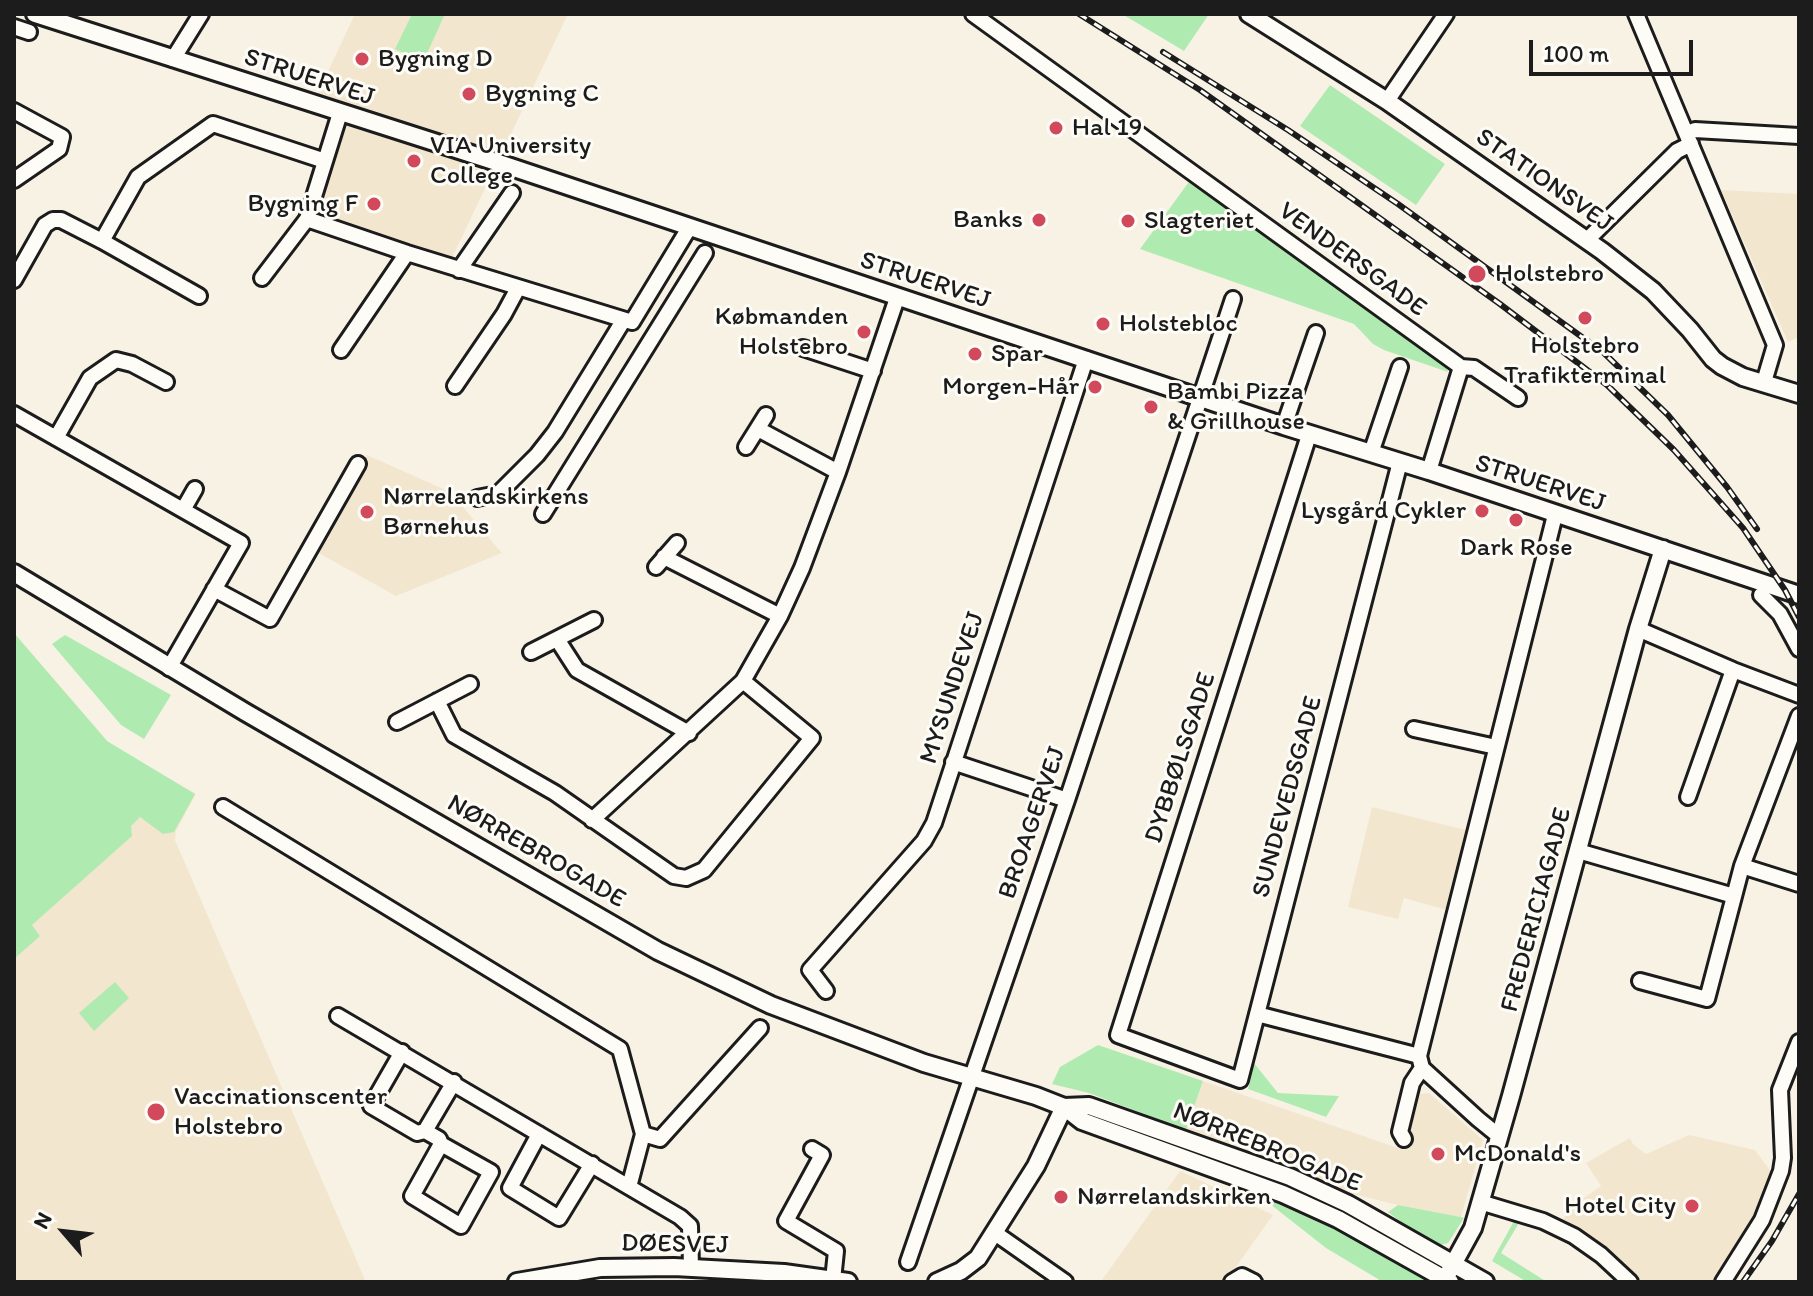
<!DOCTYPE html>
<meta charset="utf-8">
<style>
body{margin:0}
#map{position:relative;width:1813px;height:1296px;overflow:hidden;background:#f8f2e5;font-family:Itim,sans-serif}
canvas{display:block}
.frame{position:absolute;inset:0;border:16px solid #1c1c1c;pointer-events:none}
.north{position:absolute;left:24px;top:1192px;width:80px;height:80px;-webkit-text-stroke:6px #fdfcf7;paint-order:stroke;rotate:298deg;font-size:22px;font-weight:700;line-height:32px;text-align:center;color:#1c1c1c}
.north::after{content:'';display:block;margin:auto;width:28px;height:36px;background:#1c1c1c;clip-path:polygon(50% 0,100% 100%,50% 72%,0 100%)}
.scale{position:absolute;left:1529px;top:40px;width:164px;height:36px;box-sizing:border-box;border:4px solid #1c1c1c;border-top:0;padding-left:10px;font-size:24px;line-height:28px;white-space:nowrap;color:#1c1c1c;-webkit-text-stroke:6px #fdfcf7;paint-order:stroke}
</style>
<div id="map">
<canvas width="1813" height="1296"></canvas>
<div class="frame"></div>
<div class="north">N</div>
<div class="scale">100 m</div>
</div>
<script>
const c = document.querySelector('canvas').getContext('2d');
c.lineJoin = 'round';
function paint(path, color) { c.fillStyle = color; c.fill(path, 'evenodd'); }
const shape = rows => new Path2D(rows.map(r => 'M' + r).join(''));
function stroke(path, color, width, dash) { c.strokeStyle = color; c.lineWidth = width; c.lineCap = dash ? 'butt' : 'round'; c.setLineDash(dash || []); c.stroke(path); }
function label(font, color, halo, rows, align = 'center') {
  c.font = font + ' Itim,sans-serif'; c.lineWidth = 6; c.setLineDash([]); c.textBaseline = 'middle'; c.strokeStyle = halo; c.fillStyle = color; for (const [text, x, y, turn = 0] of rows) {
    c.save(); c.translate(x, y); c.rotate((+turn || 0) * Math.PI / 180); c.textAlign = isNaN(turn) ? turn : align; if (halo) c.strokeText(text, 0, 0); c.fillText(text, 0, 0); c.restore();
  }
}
paint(shape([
 [355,14,568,14,450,262,313,217,348,106,317,95],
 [1721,190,1799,194,1799,337,1788,342],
 [367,455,450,492,502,553,396,596,315,551],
 [14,633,110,744,196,794,176,831,175,840,366,1282,14,1282],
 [1372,807,1466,830,1447,910,1404,898,1398,919,1348,907],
 [1203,1081,1404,1150,1420,1094,1429,1093,1483,1140,1461,1217,1398,1205,1333,1189,1186,1130],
 [1689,1135,1755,1150,1772,1173,1771,1186,1742,1247,1717,1282,1643,1282,1598,1242,1563,1219,1574,1205,1601,1186,1586,1163,1630,1138,1633,1144,1646,1154],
 [1180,1171,1273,1215,1225,1282,1105,1282,1102,1280]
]), '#f3e6cf');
paint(shape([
 [412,14,445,14,423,62,395,49],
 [1122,14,1209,14,1184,51],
 [1330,85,1445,164,1416,205,1300,126],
 [1191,179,1444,363,1448,372,1384,350,1373,344,1354,324,1140,249],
 [14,633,107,741,195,794,174,832,163,834,140,817,131,826,132,836,32,925,40,936,14,959],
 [65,635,171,695,144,739,121,725,52,644],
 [115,982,129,998,94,1031,79,1013],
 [1098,1045,1203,1081,1186,1130,1089,1093,1052,1084,1060,1067],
 [1254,1063,1278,1093,1339,1096,1326,1117,1248,1089],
 [1272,1201,1320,1223,1346,1231,1435,1282,1383,1282,1326,1248,1270,1204],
 [1398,1205,1461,1217,1464,1218,1448,1243,1437,1246,1423,1239,1388,1212],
 [1514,1221,1519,1223,1501,1253,1547,1282,1527,1282,1492,1261]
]), '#afebb1');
const minor = shape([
 [973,14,1461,367,1429,471],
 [1636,14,1775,345,1764,382],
 [14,27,29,32],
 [173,59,201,14],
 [1387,101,1446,14],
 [14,111,62,137,59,149,14,180],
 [340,113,307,219,407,253,632,322,689,228],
 [1687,133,1695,130,1799,136],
 [1587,240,1677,151,1691,144],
 [459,270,512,193],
 [262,278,307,219],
 [14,280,45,225,53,220,61,220,102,241],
 [199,296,102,241,138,177,213,124,325,161],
 [803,348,873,371],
 [341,350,407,253],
 [1461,367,1474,368,1518,398],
 [455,386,504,314,518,288],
 [14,414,241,543,169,668],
 [1284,426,1316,333],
 [758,429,838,472],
 [1309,435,1118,1035,1240,1080,1400,462],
 [56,438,90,378,116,360,132,364,166,382],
 [746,447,766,415],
 [1371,453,1400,367],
 [477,498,498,494,537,455,555,432,623,321],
 [183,510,195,489],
 [543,514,705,253],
 [664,557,780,616],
 [656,567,677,543],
 [214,589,270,619,358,464],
 [1761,595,1780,614,1799,649],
 [1638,629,1733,670,1799,695],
 [557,639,577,670,689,733],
 [531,652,594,620],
 [437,701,454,735,555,793,674,876,686,878,704,870,812,738,743,681],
 [397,722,470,684],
 [1414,729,1496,747],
 [953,762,1067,800],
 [1688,797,1733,670],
 [223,807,620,1049,643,1134,629,1187],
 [592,820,743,681,780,616,802,568,838,472,897,298],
 [1578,851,1734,896],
 [1742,866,1799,884],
 [1640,981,1707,999,1742,866,1799,716],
 [826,991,810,970,924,841,934,823,1086,359],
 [1257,1014,1419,1056],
 [338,1016,680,1217,690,1226,691,1267],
 [402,1052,371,1106,417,1133,425,1131,454,1082],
 [425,1131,439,1139,441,1144,491,1172,461,1226,412,1196,441,1144],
 [539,1134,510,1188,559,1218,592,1164],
 [643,1134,660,1139,760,1028],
 [1500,1134,1494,1132,1478,1119,1422,1068,1419,1056,1555,515],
 [1404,1139,1400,1132,1412,1083,1422,1068],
 [812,1149,822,1155,786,1221,836,1251,833,1280],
 [1480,1202,1543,1221,1574,1236,1601,1255,1630,1282],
 [995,1233,1065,1282],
 [908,1262,1067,800,1233,299],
 [1232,1282,1242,1276,1254,1282],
 [1723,1282,1762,1220,1781,1171,1783,1158,1780,1090,1799,1042]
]);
const tertiary = shape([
 [35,14,490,160,1284,426,1429,471,1799,595],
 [1249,14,1387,101,1602,251,1653,291,1690,330,1713,359,1722,366,1743,377,1799,394],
 [14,573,245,712,658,951,771,1005,924,1063,1036,1096,1064,1107,1082,1121,1283,1194,1338,1219,1450,1282],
 [1064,1107,1089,1106,1290,1177,1348,1204,1485,1282],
 [1445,1279,1473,1228,1511,1096,1638,629,1663,549],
 [517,1282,600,1268,674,1267,784,1273,848,1282],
 [937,1282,961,1271,978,1258,1036,1166,1064,1107]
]);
stroke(minor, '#1c1c1c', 20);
stroke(tertiary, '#1c1c1c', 22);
stroke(minor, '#fdfcf7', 14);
stroke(tertiary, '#fdfcf7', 16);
const rail = shape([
 [1079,14,1200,90,1500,304,1607,385,1674,450,1743,528,1785,590,1799,617],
 [1163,52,1288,130,1398,204,1604,353,1668,415,1727,487,1757,529],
 [1743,1282,1772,1241,1799,1194]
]);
stroke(rail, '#1c1c1c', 6);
stroke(rail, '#fdfcf7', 3, [9]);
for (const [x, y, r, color] of [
 [362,59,8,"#d1495b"],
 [469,94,8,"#d1495b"],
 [1056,128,8,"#d1495b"],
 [414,161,8,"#d1495b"],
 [374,204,8,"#d1495b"],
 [1039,220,8,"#d1495b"],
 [1128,221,8,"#d1495b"],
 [1477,274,10,"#d1495b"],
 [1585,318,8,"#d1495b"],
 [1103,324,8,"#d1495b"],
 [864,332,8,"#d1495b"],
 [975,354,8,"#d1495b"],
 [1095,387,8,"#d1495b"],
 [1151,407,8,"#d1495b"],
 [1482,511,8,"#d1495b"],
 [367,512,8,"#d1495b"],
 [1516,520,8,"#d1495b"],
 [156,1112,10,"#d1495b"],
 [1438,1154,8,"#d1495b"],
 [1061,1197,8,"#d1495b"],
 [1692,1206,8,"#d1495b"]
]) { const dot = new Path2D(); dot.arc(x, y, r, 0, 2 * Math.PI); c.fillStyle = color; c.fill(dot); stroke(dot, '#fdfcf7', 3); }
label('26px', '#1c1c1c', '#fdfcf7', [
 ["Bygning D",378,59],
 ["Bygning C",485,94],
 ["Hal 19",1072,128],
 ["VIA University",430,146],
 ["College",430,176],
 ["Bygning F",358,204,"right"],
 ["Banks",1023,220,"right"],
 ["Slagteriet",1144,221],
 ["Holstebro",1495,274],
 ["Købmanden",848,317,"right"],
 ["Holstebro",848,347,"right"],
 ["Holstebloc",1119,324],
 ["Holstebro",1585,346,"center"],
 ["Trafikterminal",1585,376,"center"],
 ["Spar",991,354],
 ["Morgen-Hår",1079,387,"right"],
 ["Bambi Pizza",1167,392],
 ["& Grillhouse",1167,422],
 ["Nørrelandskirkens",383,497],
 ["Børnehus",383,527],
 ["Lysgård Cykler",1466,511,"right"],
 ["Dark Rose",1516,548,"center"],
 ["Vaccinationscenter",174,1097],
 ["Holstebro",174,1127],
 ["McDonald's",1454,1154],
 ["Nørrelandskirken",1077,1197],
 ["Hotel City",1676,1206,"right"]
], 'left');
label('26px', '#1c1c1c', '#fdfcf7', [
 ["STRUERVEJ",309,78,18],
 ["STATIONSVEJ",1544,181,35],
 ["VENDERSGADE",1352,260,36],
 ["STRUERVEJ",925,281,18],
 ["STRUERVEJ",1540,484,18],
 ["MYSUNDEVEJ",953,688,-72],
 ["DYBBØLSGADE",1181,758,-72],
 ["SUNDEVEDSGADE",1288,797,-75],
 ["BROAGERVEJ",1033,823,-71],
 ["NØRREBROGADE",536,852,30],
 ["FREDERICIAGADE",1537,910,-75],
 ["NØRREBROGADE",1267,1148,22],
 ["DØESVEJ",675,1245,1]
]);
</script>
